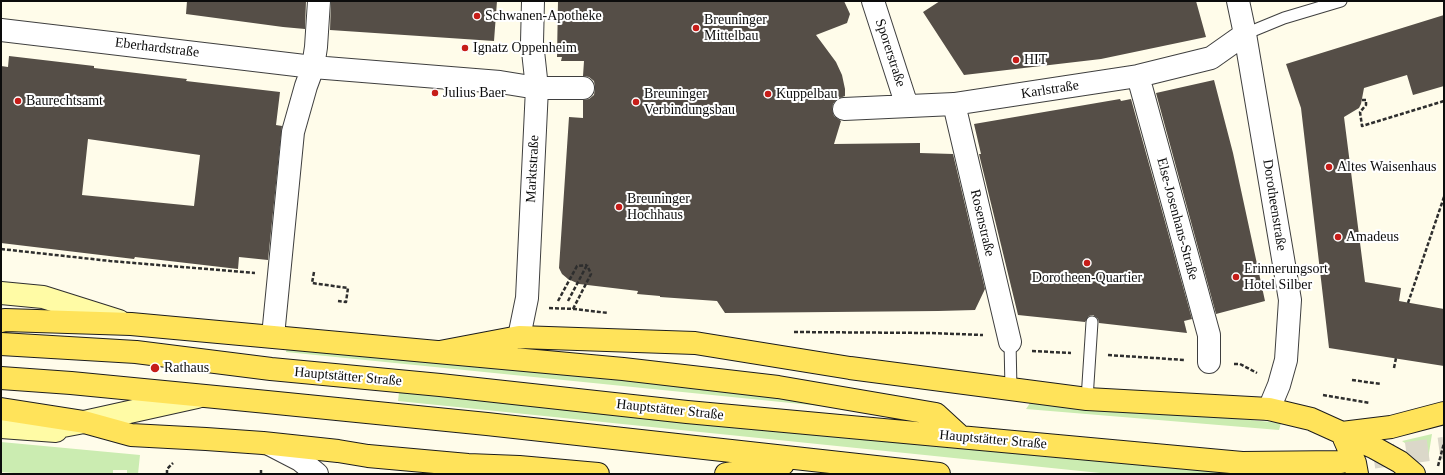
<!DOCTYPE html>
<meta charset="utf-8">
<style>
body{margin:0}
#map{position:relative;width:1445px;height:475px;overflow:hidden;background:#fffcea;font-family:"Times New Roman",serif}
canvas{display:block}
.frame{position:absolute;inset:0;border:2px solid #0c0c0c;pointer-events:none}
</style>
<div id="map">
<canvas width="1445" height="475"></canvas>
<div class="frame"></div>
</div>
<script>
const c = document.querySelector('canvas').getContext('2d');
c.lineJoin = 'round';
function paint(path, color) { c.fillStyle = color; c.fill(path, 'evenodd'); }
const shape = rows => new Path2D(rows.map(r => 'M' + r).join(''));
function stroke(path, color, width, dash) { c.strokeStyle = color; c.lineWidth = width; c.lineCap = dash ? 'butt' : 'round'; c.setLineDash(dash || []); c.stroke(path); }
function label(font, color, halo, rows, align = 'center') {
  c.font = font + ' "Times New Roman",serif'; c.lineWidth = 4; c.setLineDash([]); c.textBaseline = 'middle'; c.strokeStyle = halo; c.fillStyle = color; for (const [text, x, y, turn = 0] of rows) {
    c.save(); c.translate(x, y); c.rotate((+turn || 0) * Math.PI / 180); c.textAlign = isNaN(turn) ? turn : align; if (halo) c.strokeText(text, 0, 0); c.fillText(text, 0, 0); c.restore();
  }
}
paint(shape([
 [287,345,822,401,821,406,286,352],
 [399,392,1232,473,1252,474,1110,474,398,401],
 [1030,403,1138,409,1281,423,1279,430,1026,409],
 [1432,434,1428,459,1402,441],
 [1,442,140,455,138,474,127,474,127,470,113,470,113,474,26,474,1,472]
]), '#cbecb1');
paint(shape([
 [187,1,306,1,305,29,283,27,186,14],
 [331,1,497,1,494,41,330,30],
 [558,1,844,1,850,14,847,23,816,35,836,62,842,75,845,89,845,96,837,99,833,104,832,109,834,116,841,121,834,144,920,143,920,153,953,154,985,289,975,310,938,311,725,313,717,301,660,297,660,296,637,294,638,291,579,284,568,279,562,274,559,268,569,117,583,118,583,100,589,99,594,95,595,88,594,81,589,77,583,76,584,61,561,61,562,57,557,57],
 [940,1,1196,1,1206,37,1101,59,964,75,923,12],
 [1444,15,1444,86,1413,95,1407,75,1364,88,1361,104,1359,108,1344,117,1365,282,1401,288,1399,301,1444,309,1444,366,1329,348,1301,108,1286,64],
 [9,56,94,66,94,68,187,79,186,81,280,92,276,125,282,126,268,260,239,257,238,269,135,257,134,259,1,243,1,66,8,67],
 [88,139,200,155,194,206,82,195],
 [1214,80,1233,153,1265,301,1216,314,1156,93],
 [1120,99,1121,101,1131,99,1192,319,1184,321,1187,333,1099,323,1098,319,1093,315,1089,316,1085,322,1018,315,979,154,981,154,974,124]
]), '#554e47');
stroke(shape([
 [1341,462,1444,448]
]), '#dbd8c9', 22, [22, 11]);
const lane = shape([
 [1245,34,1284,18,1341,1],
 [1010,342,1011,389],
 [1087,399,1092,322]
]);
const street = shape([
 [873,1,907,106],
 [1238,1,1245,34,1290,300,1286,360,1279,385,1269,409],
 [1,30,313,67,500,82,537,88,583,88],
 [1138,76,1209,335,1209,362],
 [954,104,1010,342],
 [844,109,954,104,1138,76,1211,58,1245,34],
 [273,336,293,132,306,86,313,67,316,47,319,1],
 [519,337,527,298,537,88,532,42,533,1],
 [271,445,300,460,317,474]
]);
const secondary = shape([
 [1,293,43,297,119,321],
 [1,427,56,431],
 [42,430,84,422,197,397]
]);
const primary = shape([
 [1,321,5,320,131,324,623,369,778,387,936,414,961,437],
 [1,344,136,352,271,369,440,385,687,412,1242,463,1341,462],
 [440,352,519,337,695,343,850,368,1087,399,1269,409,1311,419,1373,447,1400,462,1414,474],
 [1,378,71,383,267,402,487,424,939,474],
 [1,409,84,422,131,435,206,439,263,443,338,451,368,456,468,465,519,467,598,474],
 [1342,433,1391,427,1444,413],
 [1344,438,1355,463,1357,474],
 [726,474,783,464]
]);
stroke(lane, '#3f3f3f', 13);
stroke(street, '#3f3f3f', 24);
stroke(secondary, '#2e2e2e', 24);
stroke(primary, '#1d1d1d', 24);
stroke(shape([
 [1362,100,1366,100,1366,105,1360,112,1362,126,1444,101],
 [1,249,110,261,255,273],
 [314,272,312,283,348,288,346,302,338,301],
 [558,301,577,266,587,265],
 [568,301,587,265],
 [1408,303,1444,197],
 [549,308,575,309,608,313],
 [573,309,591,274,587,265],
 [794,332,931,333,983,335],
 [1032,351,1071,353],
 [1108,355,1185,360],
 [1234,364,1240,364,1257,373],
 [1394,368,1396,358],
 [1352,380,1381,384],
 [1323,395,1370,403],
 [1438,466,1444,443],
 [167,474,167,469,173,463],
 [261,474,261,468]
]), '#2e2e2e', 2.5, [4, 2]);
stroke(lane, '#fff', 11);
stroke(street, '#fff', 22);
stroke(secondary, '#fffba5', 22);
stroke(primary, '#ffe35a', 22);
for (const [x, y, r, color] of [
 [477,16,4,"#c61d19"],
 [696,28,4,"#c61d19"],
 [465,48,4,"#c61d19"],
 [1016,60,4,"#c61d19"],
 [435,93,4,"#c61d19"],
 [768,94,4,"#c61d19"],
 [18,101,4,"#c61d19"],
 [636,102,4,"#c61d19"],
 [1329,167,4,"#c61d19"],
 [619,207,4,"#c61d19"],
 [1338,237,4,"#c61d19"],
 [1087,263,4,"#c61d19"],
 [1236,277,4,"#c61d19"],
 [155,368,5,"#c61d19"]
]) { const dot = new Path2D(); dot.arc(x, y, r, 0, 2 * Math.PI); c.fillStyle = color; c.fill(dot); stroke(dot, '#fff', 1.5); }
label('14px', '#0c0c0c', '#fff', [
 ["Schwanen-Apotheke",485,16],
 ["Breuninger",704,20],
 ["Mittelbau",704,36],
 ["Ignatz Oppenheim",473,48],
 ["HIT",1024,60],
 ["Julius Baer",443,93],
 ["Breuninger",644,94],
 ["Verbindungsbau",644,110],
 ["Kuppelbau",776,94],
 ["Baurechtsamt",26,101],
 ["Altes Waisenhaus",1337,167],
 ["Breuninger",627,199],
 ["Hochhaus",627,215],
 ["Amadeus",1346,237],
 ["Erinnerungsort",1244,269],
 ["Hotel Silber",1244,285],
 ["Dorotheen-Quartier",1087,278,"center"],
 ["Rathaus",164,368]
], 'left');
label('14px', '#0c0c0c', '#fff', [
 ["Eberhardstraße",157,48,7],
 ["Sporerstraße",890,53,72],
 ["Karlstraße",1050,90,-9],
 ["Marktstraße",533,169,-87],
 ["Dorotheenstraße",1274,205,81],
 ["Else-Josenhans-Straße",1177,219,75],
 ["Rosenstraße",982,223,77],
 ["Hauptstätter Straße",348,377,5],
 ["Hauptstätter Straße",670,410,6],
 ["Hauptstätter Straße",993,440,5]
]);
</script>
